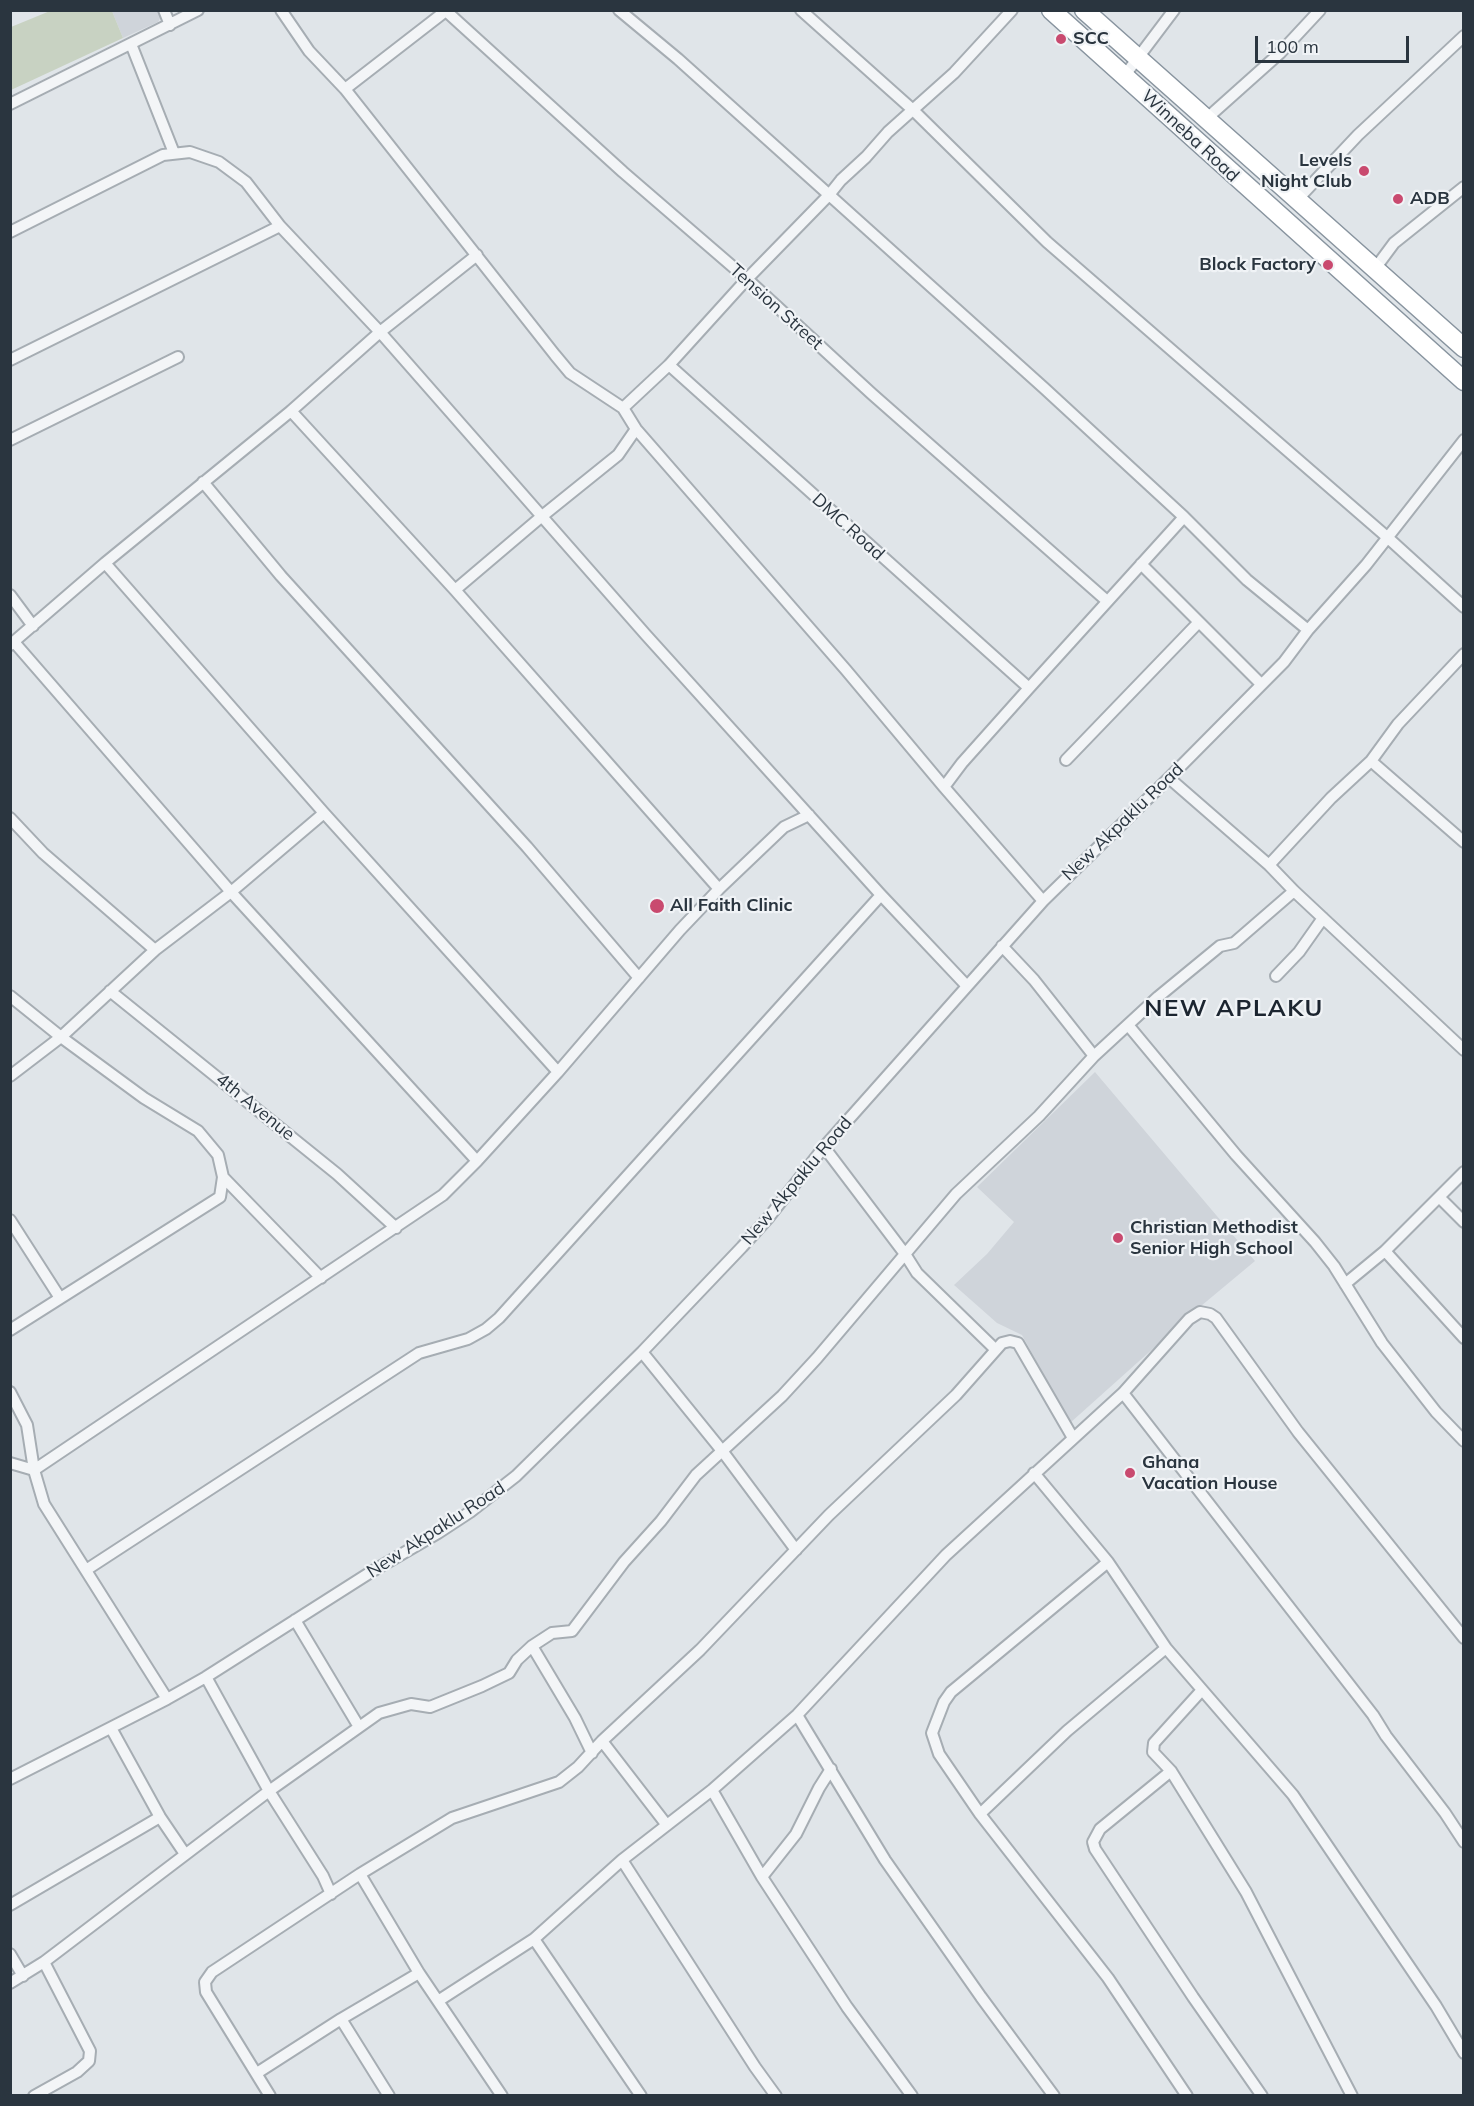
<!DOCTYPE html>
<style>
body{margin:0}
#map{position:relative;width:1474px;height:2106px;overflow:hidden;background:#e0e5e9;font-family:Mulish,sans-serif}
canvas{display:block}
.frame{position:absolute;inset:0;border:12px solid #2a353f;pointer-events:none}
.scale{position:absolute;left:1255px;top:36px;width:154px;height:27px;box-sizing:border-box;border:3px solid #2a353f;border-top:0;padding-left:8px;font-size:18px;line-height:21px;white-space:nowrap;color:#2a353f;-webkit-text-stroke:4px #f0f3f6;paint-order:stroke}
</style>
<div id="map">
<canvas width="1474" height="2106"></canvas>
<div class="frame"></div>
<div class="scale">100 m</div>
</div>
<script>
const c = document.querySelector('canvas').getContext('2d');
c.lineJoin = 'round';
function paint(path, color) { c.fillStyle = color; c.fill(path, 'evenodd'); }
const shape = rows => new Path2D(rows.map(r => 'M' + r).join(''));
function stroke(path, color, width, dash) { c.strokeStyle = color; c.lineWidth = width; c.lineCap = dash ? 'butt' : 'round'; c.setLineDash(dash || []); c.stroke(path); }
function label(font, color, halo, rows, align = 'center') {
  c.font = font + ' Mulish,sans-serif'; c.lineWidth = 4.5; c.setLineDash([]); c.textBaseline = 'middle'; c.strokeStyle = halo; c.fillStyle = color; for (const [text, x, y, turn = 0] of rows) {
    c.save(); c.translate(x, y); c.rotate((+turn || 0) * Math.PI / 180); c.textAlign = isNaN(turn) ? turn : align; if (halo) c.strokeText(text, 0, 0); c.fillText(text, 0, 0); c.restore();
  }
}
paint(shape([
 [112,11,158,11,161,17,158,22,123,38],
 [1095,1072,1255,1261,1195,1311,1070,1423,1022,1335,997,1323,954,1285,987,1254,1014,1222,977,1187]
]), '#cfd4da');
paint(shape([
 [50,11,112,11,123,38,11,90,11,27]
]), '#c8d2c2');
const minor = shape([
 [164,10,170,25],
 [281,10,309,51,345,89,555,355,570,373,623,408,636,429,846,670,944,787,1043,901],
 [619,10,678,59,1044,388,1184,517,1247,580,1308,630],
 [801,10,913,110,1047,242,1387,537,1464,607],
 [446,11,623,172,747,279,872,394,1107,601],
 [131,44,174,153],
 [1125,75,1174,10],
 [345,89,447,10],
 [10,104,198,10],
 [1205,120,1280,53,1320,10],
 [1296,201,1358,135,1464,36],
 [10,232,163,155,190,152,219,162,246,182,280,226,380,332,646,635,881,895,966,985],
 [1374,270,1394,243,1464,187],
 [10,360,280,226],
 [669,365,1029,688],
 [623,408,669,365,747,279,829,195,841,180,866,157,888,132,954,73,1012,10],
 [291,411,455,590,719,889],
 [10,440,178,357],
 [203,482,281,576,527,847,639,978],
 [105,563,324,813,558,1072],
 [1141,564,1261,684],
 [455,590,541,517,618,455,636,429],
 [10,595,33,626],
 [14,642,231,892,477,1161],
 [10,645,105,563,291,411,380,332,477,255],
 [1066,760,1199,622],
 [1371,761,1464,842],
 [1169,778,1269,865,1294,891,1464,1050],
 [944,787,962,763,1029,688,1184,517],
 [10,818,43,853,155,950],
 [1269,865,1331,798,1371,761,1398,724,1464,654],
 [1002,946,1034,980,1094,1056],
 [1276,976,1299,952,1323,918],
 [110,991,337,1174,396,1228],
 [10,996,61,1037,144,1098,198,1131,218,1155,223,1177,220,1197,10,1330],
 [1128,1025,1236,1155,1315,1242,1334,1266,1382,1343,1436,1412,1464,1441],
 [10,1076,61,1037,155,950,231,892,324,813],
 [824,1147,905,1254,917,1273,995,1349],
 [223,1177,321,1278],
 [1439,1197,1464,1222],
 [10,1220,60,1298],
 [1385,1251,1464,1338],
 [1345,1284,1385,1251,1464,1172],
 [642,1352,723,1452,796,1550],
 [10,1392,27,1425,34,1470,44,1504,167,1699],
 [1123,1393,1373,1715,1386,1736,1445,1813,1464,1842],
 [10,1463,34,1470],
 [34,1470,443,1195,477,1161,558,1072,680,930,719,889,784,827,809,815],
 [1034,1473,1108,1562,1166,1648,1293,1795,1436,2006,1464,2053],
 [1108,1562,951,1692,944,1702,932,1733,939,1754,980,1814,1108,1978,1187,2096],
 [86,1570,419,1353,468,1339,486,1329,499,1318,881,895],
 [295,1620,359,1727],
 [532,1646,575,1718,592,1753],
 [206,1677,269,1791,323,1876,331,1894],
 [797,1715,885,1860,981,1997,1054,2096],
 [111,1728,160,1817,185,1854],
 [602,1741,666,1824],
 [1171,1771,1153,1752,1154,1743,1202,1690],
 [10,1779,167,1699,206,1677,371,1572,438,1533,470,1512,516,1476,642,1352,742,1247,769,1217,824,1147,1043,901,1169,778,1284,662,1308,630,1366,565,1464,440],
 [712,1790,762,1877,847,2007,912,2096],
 [980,1814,1067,1731,1166,1648],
 [622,1860,755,2067,776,2096],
 [360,1874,419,1973,502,2096],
 [762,1877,796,1834,819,1788,831,1769],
 [10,1905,160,1817],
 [534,1939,641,2096],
 [10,1954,23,1976],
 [10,1983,44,1962,269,1791,379,1713,411,1704,430,1707,482,1686,509,1673,517,1660,532,1646,552,1633,572,1631,624,1562,661,1521,696,1475,782,1396,817,1358,956,1194,1039,1116,1094,1056,1158,997,1220,946,1234,943,1294,891],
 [438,2001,534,1939,622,1860,712,1790,797,1715,946,1555,1123,1393,1189,1319,1200,1312,1210,1314,1216,1318,1298,1432,1464,1638],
 [341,2019,389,2096],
 [257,2073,341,2019,419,1973],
 [34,2096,77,2072,89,2061,90,2051,44,1962],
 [270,2096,206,1992,205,1982,212,1972,360,1874,452,1818,559,1782,578,1767,602,1741,700,1650,829,1515,956,1395,1002,1343,1010,1341,1018,1343,1073,1438],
 [1262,2096,1193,1997,1095,1849,1093,1842,1100,1829,1171,1771,1246,1892,1352,2096]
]);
const trunk = shape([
 [1051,10,1464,381],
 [1084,10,1464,348]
]);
stroke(minor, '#a6adb3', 14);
stroke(trunk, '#88949f', 21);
stroke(minor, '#f3f5f7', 10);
stroke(trunk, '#fff', 18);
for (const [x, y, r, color] of [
 [1061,39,6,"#c94a6f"],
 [1364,171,6,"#c94a6f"],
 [1398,199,6,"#c94a6f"],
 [1328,265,6,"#c94a6f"],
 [657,906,8,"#c94a6f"],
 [1118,1238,6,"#c94a6f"],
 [1130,1473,6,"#c94a6f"]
]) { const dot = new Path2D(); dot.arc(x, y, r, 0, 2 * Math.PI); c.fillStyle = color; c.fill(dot); stroke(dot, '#f0f3f6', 2); }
label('bold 18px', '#2a353f', '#f0f3f6', [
 ["SCC",1073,39],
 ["Levels",1352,161,"right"],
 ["Night Club",1352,182,"right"],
 ["ADB",1410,199],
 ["Block Factory",1316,265,"right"],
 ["All Faith Clinic",670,906],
 ["Christian Methodist",1130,1228],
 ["Senior High School",1130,1249],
 ["Ghana",1142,1463],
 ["Vacation House",1142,1484]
], 'left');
label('18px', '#2a353f', '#f0f3f6', [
 ["Winneba Road",1190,136,43],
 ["Tension Street",776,307,42],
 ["DMC Road",848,527,42],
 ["New Akpaklu Road",1123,822,-44],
 ["4th Avenue",255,1107,39],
 ["New Akpaklu Road",797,1181,-50],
 ["New Akpaklu Road",436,1530,-33]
]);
c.letterSpacing = '1.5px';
label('bold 24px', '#1c2530', '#f0f3f6', [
 ["NEW APLAKU",1234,1009]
]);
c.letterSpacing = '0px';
</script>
